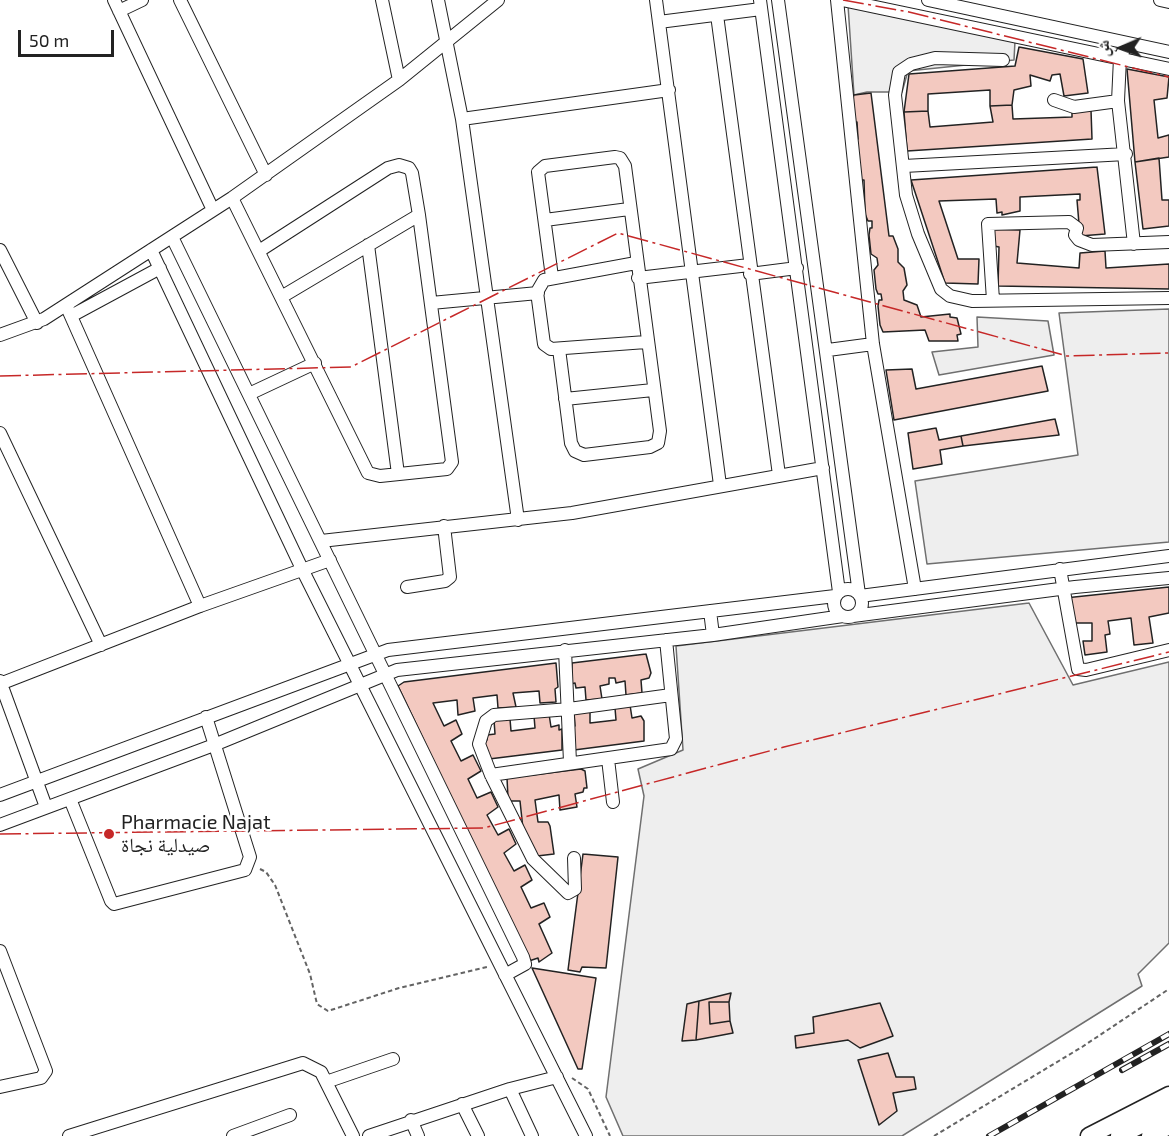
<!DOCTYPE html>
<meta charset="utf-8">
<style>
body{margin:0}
#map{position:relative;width:1169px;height:1136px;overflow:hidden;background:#fff;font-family:"Exo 2","Noto Naskh Arabic",sans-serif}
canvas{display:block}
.north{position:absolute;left:1091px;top:18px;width:60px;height:60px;-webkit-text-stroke:4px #fff;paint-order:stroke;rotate:268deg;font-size:16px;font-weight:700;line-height:24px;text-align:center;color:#222}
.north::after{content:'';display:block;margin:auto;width:21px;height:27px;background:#222;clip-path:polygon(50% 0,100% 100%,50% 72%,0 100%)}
.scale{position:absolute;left:18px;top:30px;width:96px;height:27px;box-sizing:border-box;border:3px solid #222;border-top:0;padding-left:8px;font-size:18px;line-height:21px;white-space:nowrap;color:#222;-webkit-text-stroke:4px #fff;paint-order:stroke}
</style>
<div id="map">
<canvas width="1169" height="1136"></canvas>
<div class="north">ش</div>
<div class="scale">50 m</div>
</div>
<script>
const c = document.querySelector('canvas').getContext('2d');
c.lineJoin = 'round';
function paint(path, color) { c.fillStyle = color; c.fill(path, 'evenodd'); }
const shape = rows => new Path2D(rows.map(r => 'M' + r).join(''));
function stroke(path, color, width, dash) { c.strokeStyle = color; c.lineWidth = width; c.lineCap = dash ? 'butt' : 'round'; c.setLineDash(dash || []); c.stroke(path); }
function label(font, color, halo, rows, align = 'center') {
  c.font = font + ' "Exo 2","Noto Naskh Arabic",sans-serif'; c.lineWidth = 4.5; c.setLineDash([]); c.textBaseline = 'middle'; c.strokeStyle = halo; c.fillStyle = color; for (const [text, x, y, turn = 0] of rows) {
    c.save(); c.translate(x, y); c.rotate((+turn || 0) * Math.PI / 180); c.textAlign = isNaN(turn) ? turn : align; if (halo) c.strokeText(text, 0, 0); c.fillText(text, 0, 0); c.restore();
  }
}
const green = shape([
 [848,5,1015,41,1014,60,908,71,902,92,867,92,854,95,848,5],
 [1169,309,1169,542,927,564,915,481,1078,455,1059,313,1169,309],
 [977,317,1048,321,1054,355,939,375,932,352,978,347,977,317],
 [1029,603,1073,685,1169,662,1169,943,1138,974,1142,986,902,1136,623,1136,606,1097,644,796,638,769,683,750,676,646,1029,603]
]);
paint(green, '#eee');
stroke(green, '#6f6f6f', 1.5);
const building = shape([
 [1019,47,1083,59,1088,93,1064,96,1060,74,1052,75,1050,81,1030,75,1031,86,1014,90,1012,105,990,106,990,90,928,94,928,111,904,112,909,74,1015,66,1019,47],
 [1127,69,1169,77,1167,98,1154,100,1158,138,1169,135,1169,157,1135,162,1127,69],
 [871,93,889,236,893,236,898,249,898,262,904,268,907,285,903,291,904,300,917,305,921,317,950,314,950,317,957,318,961,334,957,335,958,341,929,341,925,330,883,332,880,325,878,306,879,300,882,300,881,294,878,294,876,289,874,270,878,265,877,258,871,254,869,235,870,228,872,228,872,221,868,221,865,214,864,180,861,180,856,140,858,139,857,122,854,122,852,100,854,95,871,93],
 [1012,105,1013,119,1072,117,1072,112,1091,110,1092,139,907,151,904,112,928,111,930,127,993,122,990,106,1012,105],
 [1159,158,1162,200,1169,200,1169,226,1143,229,1135,162,1159,158],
 [1097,167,1105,234,1080,236,1077,200,1080,200,1080,194,1020,197,1020,211,1002,215,1002,212,997,213,996,199,939,201,958,259,979,259,978,284,945,283,911,180,1097,167],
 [994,229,1020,230,1017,263,1079,268,1080,253,1105,251,1106,268,1169,264,1169,289,998,286,999,247,994,246,994,229],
 [1042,366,1048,391,894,420,886,370,912,369,916,389,1042,366],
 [1055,419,1059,435,963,446,961,436,1055,419],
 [936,428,939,440,961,436,963,446,940,450,942,464,913,469,908,433,936,428],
 [1169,587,1169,613,1149,617,1153,643,1134,645,1131,618,1108,621,1110,634,1105,635,1107,652,1085,655,1083,641,1092,641,1092,623,1070,623,1065,598,1169,587],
 [646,654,651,673,649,678,641,680,642,693,626,695,625,681,616,683,615,678,609,678,609,684,600,686,602,699,586,700,585,687,576,688,575,683,571,684,572,663,646,654],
 [556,663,558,687,555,689,556,702,540,703,539,691,513,693,516,707,498,708,497,695,473,698,475,711,458,715,457,700,433,703,444,726,456,720,462,734,451,741,461,761,473,755,481,771,468,779,477,798,491,792,498,807,487,815,498,835,509,829,516,844,504,853,514,871,525,865,532,880,521,887,531,908,544,903,550,917,539,924,552,953,539,962,538,958,529,961,398,686,404,682,556,663],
 [630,705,632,718,641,716,644,721,644,741,574,750,572,726,575,726,574,712,590,710,590,723,616,720,615,708,630,705],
 [549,714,551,727,559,725,559,730,562,729,562,750,489,759,484,740,487,740,487,735,495,734,494,720,510,719,511,731,535,728,534,716,549,714],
 [581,769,585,771,587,788,584,788,583,792,575,794,577,807,560,810,559,795,535,800,538,822,548,822,550,826,554,854,537,856,523,829,520,801,510,801,508,798,507,778,581,769],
 [583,854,618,857,606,968,582,967,580,972,568,970,583,854],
 [532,968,596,978,582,1069,578,1069,532,968],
 [731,993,729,1002,709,1002,710,1024,730,1021,733,1033,696,1040,699,1001,731,993],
 [699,1001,696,1040,682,1041,687,1004,699,1001],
 [709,1002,729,1002,730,1021,710,1024,709,1002],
 [880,1003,893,1036,860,1048,848,1040,796,1048,795,1036,814,1033,813,1017,880,1003],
 [888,1053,896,1077,914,1077,916,1089,893,1093,897,1111,879,1125,858,1060,888,1053]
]);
paint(building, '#f3c9c0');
stroke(building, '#222', 1.5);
const street = shape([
 [114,0,213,210],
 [180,0,266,175],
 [382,0,399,80],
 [438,0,462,119,518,520],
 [656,0,720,485],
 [760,0,839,592],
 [778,0,859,594],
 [837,0,873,344,915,589],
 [842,0,1169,69],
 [928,0,1169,52],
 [1160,0,1169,2],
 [119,11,142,0],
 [717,15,779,475],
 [659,22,761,9],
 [1123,52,1120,58,1118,101,1134,244],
 [1003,60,935,58,911,64,899,72,895,95,906,195,918,234,941,289,950,296,972,301,1169,298],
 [1054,100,1074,107,1118,101],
 [462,119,669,90],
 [904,166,1126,154],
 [232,198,368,473,380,476,447,469,452,462,419,215,412,173,409,168,399,165,388,168,259,251],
 [545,220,629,209],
 [172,237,523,957,525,964,505,975],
 [368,245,398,474],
 [0,250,37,323],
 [151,250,303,571,586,1136],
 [636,263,544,280,537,292,544,344,551,349,646,342],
 [750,274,797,268],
 [552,277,538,172,545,166,615,157,620,158,625,166,660,431,658,443,650,447,584,455,575,451,571,443,559,349],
 [638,278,749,265],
 [283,296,419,215],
 [993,300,988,224,1069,222,1077,228,1075,235,1079,240,1092,245,1169,242],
 [431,303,538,293],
 [66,305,200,606],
 [71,316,160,268],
 [0,335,44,319,232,198,399,80,498,0],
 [828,350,873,344],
 [249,394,315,363],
 [565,399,653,390],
 [0,433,101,645],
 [321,541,572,513,823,468],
 [1060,569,1078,669,1086,670,1169,650],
 [407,587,445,581,450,577,444,526],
 '834 603a14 14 0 1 1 28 0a14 14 0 1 1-28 0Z',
 [860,596,1169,556],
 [710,611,713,635],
 [853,616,1075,587,1169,578],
 [565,650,570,762],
 [0,681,46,807],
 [0,684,200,606,330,560],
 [608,759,613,802],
 [491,775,671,749,676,739,666,640],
 [0,795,388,650,835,596],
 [70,799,111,901,114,904,245,870,250,857,206,717],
 [0,825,214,745,397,670,713,635,843,616],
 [574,858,575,889,568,893,533,859,491,775,479,744,486,721,494,715,569,709,671,695],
 [0,951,46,1071,41,1078,0,1087],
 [326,1082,393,1059],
 [510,1089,532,1136],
 [462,1104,478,1136],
 [411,1120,418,1136],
 [69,1136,303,1063,321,1072,353,1136],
 [233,1136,290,1115],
 [369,1136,510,1089,557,1077]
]);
const secondary = shape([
 [1089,1136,1169,1095],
 [1119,1136,1169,1111],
 [1150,1136,1169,1126]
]);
stroke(street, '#222', 14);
stroke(secondary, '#222', 19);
stroke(shape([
 [260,869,266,872,275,885,310,974,317,1004,328,1011,399,988,487,967],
 [572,1078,588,1089,610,1136],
 [934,1136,1082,1047,1169,989]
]), '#646464', 2, [4.5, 3]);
stroke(street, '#fff', 12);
stroke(secondary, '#fff', 16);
const rail = shape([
 [1122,1070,1169,1044],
 [989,1136,1169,1034]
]);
stroke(rail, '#222', 6);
stroke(rail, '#fff', 4, [11]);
stroke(shape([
 [843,0,909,12,1169,77],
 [0,376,351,367,618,233,1067,356,1169,353],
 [0,834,484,828,784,747,1169,652]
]), '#c62828', 1.5, [21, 4.5, 3, 4.5]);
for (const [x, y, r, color] of [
 [109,834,6,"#c62828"]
]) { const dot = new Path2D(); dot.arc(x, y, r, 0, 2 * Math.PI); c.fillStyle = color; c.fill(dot); stroke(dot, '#fff', 2); }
label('20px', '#222', '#fff', [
 ["Pharmacie Najat",121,822],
 ["صيدلية نجاة",121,845]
], 'left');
</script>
